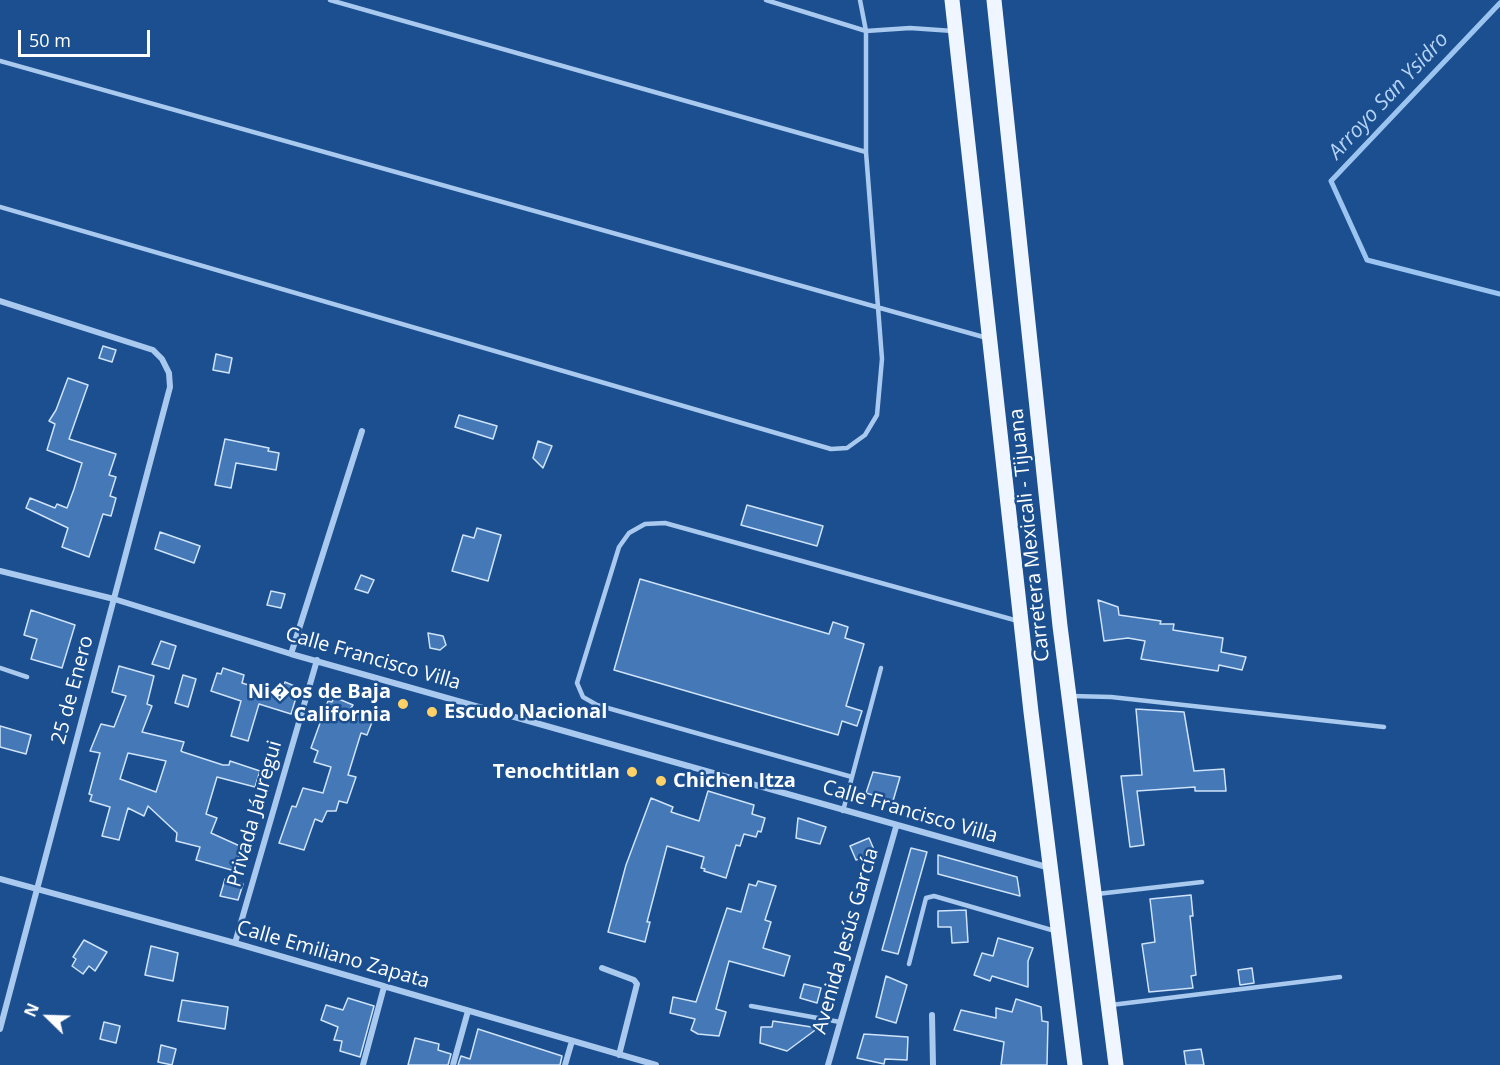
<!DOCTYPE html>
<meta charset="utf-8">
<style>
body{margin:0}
#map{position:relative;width:1500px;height:1065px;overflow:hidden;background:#1b4f8f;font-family:"Open Sans",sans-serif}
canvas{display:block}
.north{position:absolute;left:18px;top:987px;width:60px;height:60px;-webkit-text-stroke:4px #1b4f8f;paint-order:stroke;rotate:293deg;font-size:16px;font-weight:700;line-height:24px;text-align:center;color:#fff}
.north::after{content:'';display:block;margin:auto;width:21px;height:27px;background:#fff;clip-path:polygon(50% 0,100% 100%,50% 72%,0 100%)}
.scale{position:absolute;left:18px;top:30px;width:132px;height:27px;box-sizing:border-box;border:3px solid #fff;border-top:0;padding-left:8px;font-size:18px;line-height:21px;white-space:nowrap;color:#fff;-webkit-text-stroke:4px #1b4f8f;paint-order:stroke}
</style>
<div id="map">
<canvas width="1500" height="1065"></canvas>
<div class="north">N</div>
<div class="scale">50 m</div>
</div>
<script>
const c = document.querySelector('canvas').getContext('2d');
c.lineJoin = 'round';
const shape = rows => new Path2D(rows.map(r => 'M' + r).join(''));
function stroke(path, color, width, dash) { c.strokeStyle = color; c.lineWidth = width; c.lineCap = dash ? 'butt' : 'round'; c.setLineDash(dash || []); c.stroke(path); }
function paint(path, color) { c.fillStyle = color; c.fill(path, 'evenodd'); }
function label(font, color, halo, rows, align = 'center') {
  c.font = font + ' "Open Sans",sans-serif'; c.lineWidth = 5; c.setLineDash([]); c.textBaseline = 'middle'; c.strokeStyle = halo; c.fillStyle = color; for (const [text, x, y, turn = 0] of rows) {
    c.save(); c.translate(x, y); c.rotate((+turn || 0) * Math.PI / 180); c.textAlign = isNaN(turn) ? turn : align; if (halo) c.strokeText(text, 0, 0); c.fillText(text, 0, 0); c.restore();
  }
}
stroke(shape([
 [1500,3,1331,181,1367,260,1500,294]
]), '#9cc4f0', 5);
const building = shape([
 [103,346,116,350,112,362,99,358,103,346],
 [216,354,232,358,229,373,213,370,216,354],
 [68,378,88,385,69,439,116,454,109,475,116,477,110,496,116,498,111,516,103,514,89,557,62,547,68,528,26,508,30,498,55,508,57,504,67,508,74,489,82,463,47,450,55,424,49,421,56,410,68,378],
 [459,415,497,426,493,439,455,427,459,415],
 [225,439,269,448,268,451,279,453,276,470,236,463,231,488,215,485,225,439],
 [538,441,552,446,543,468,533,458,538,441],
 [747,505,823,526,817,546,741,525,747,505],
 [477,528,501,535,488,581,452,571,463,535,474,538,477,528],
 [160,532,200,546,194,563,155,549,160,532],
 [361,575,374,580,368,593,355,589,361,575],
 [640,579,829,634,833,622,848,627,845,638,864,644,846,706,862,711,857,726,842,721,838,735,614,670,640,579],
 [271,591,285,594,281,608,267,605,271,591],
 [1098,600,1118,607,1119,615,1161,621,1160,624,1174,624,1173,630,1223,638,1221,652,1246,657,1242,670,1219,665,1218,671,1141,659,1145,641,1128,638,1104,641,1098,600],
 [31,610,75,625,62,668,31,659,37,639,24,635,31,610],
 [428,633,443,636,446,645,440,650,430,648,428,633],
 [161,641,176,646,169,669,152,664,161,641],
 [119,666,154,676,147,704,152,706,142,732,184,742,181,751,183,752,223,765,229,765,230,761,260,771,255,787,217,777,206,814,217,818,211,833,242,847,235,871,196,860,200,847,176,841,177,833,148,806,144,816,128,808,119,840,102,836,110,807,90,801,92,795,89,794,100,753,90,751,101,724,114,727,126,696,112,692,119,666],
 [128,753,166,761,156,792,120,779,128,753],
 [223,668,244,675,242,683,281,695,285,682,299,688,291,714,259,704,248,741,231,736,241,701,211,691,217,673,221,674,223,668],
 [183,675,196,679,188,707,175,703,183,675],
 [334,697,353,705,351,708,361,712,361,718,372,722,367,735,361,733,348,775,356,777,347,803,339,801,336,811,327,811,322,822,315,819,304,850,279,843,292,806,296,807,303,788,323,793,331,767,314,762,318,751,311,748,328,701,332,702,334,697],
 [1136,709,1184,712,1194,771,1224,769,1226,791,1195,791,1195,787,1137,791,1144,845,1130,847,1121,776,1142,775,1136,709],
 [0,726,31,735,26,754,0,747,0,726],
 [873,772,900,777,893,801,866,793,873,772],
 [708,791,754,805,752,814,765,818,761,832,758,831,756,837,744,834,740,846,736,845,726,878,704,871,705,869,701,868,704,857,667,846,647,922,650,922,645,942,608,932,626,865,651,798,673,807,671,812,699,821,708,791],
 [798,818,826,827,820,844,796,838,798,818],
 [869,838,875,852,856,860,850,846,869,838],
 [911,848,927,852,898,954,882,950,911,848],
 [938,855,1017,877,1020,896,938,874,938,855],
 [225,879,243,884,238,900,220,896,225,879],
 [758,881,776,886,765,920,771,922,763,948,790,956,784,976,729,961,716,1009,726,1012,719,1036,698,1034,691,1030,695,1019,670,1013,673,997,696,1002,727,908,741,912,749,884,756,886,758,881],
 [1191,895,1193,916,1190,916,1196,975,1191,976,1193,988,1149,992,1142,944,1155,942,1150,899,1191,895],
 [966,910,968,942,952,943,951,927,938,927,938,911,966,910],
 [998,938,1033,948,1028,961,1028,987,992,976,990,981,974,975,982,953,993,956,998,938],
 [84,940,107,952,95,971,89,966,83,974,72,966,76,959,73,957,84,940],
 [151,946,178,953,173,981,145,975,151,946],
 [1252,968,1254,983,1240,985,1238,970,1252,968],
 [886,976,907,985,896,1023,876,1017,886,976],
 [804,984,821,988,817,1003,800,998,804,984],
 [348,998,374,1006,360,1057,340,1051,342,1041,334,1040,338,1027,321,1020,326,1005,343,1010,348,998],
 [1016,999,1041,1007,1042,1021,1048,1022,1047,1065,1001,1065,1004,1042,954,1030,961,1010,996,1018,996,1008,1012,1012,1016,999],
 [182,1000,228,1007,225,1029,178,1021,182,1000],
 [773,1021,818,1028,787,1051,760,1043,761,1027,772,1027,773,1021],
 [104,1022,120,1026,116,1043,100,1039,104,1022],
 [478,1029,562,1056,560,1065,458,1065,461,1056,470,1059,478,1029],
 [864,1034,908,1037,907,1060,885,1059,884,1064,857,1058,864,1034],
 [415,1038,439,1044,438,1050,451,1054,448,1065,408,1065,415,1038],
 [161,1045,176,1049,172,1065,158,1062,161,1045],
 [1201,1049,1204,1065,1186,1065,1184,1051,1201,1049]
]);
paint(building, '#4478b7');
stroke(building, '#cfe3fa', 1.5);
stroke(shape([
 [330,0,866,152],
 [860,0,866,31,910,28,953,31],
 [0,61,987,338],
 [0,207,831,449,847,448,865,435,877,415,882,359,866,152,866,31,766,0],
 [0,668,27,677],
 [1072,696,1111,697,1384,727],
 [852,777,881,668],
 [843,811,852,777,597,705,583,697,577,683,619,547,629,533,645,524,665,523,1018,621],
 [1097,894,1202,882],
 [909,964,926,898,934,896,1055,931],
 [1111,1005,1340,977],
 [751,1006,840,1022]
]), '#a9c9ee', 4.5);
stroke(shape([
 [0,301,153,350,162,359,169,373,170,387,0,1029],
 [0,571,114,599,291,654,1050,868],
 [291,654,362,431],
 [0,879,235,943,656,1065],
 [235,943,317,660],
 [602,968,634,980,637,984,619,1055],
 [932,1015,933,1065],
 [363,1065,384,987],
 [453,1065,468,1011],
 [565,1065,572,1041],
 [828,1065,896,827]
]), '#a9c9ee', 6);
stroke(shape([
 [952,0,1031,712,1075,1065],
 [994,0,1060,626,1116,1065]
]), '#f0f6ff', 15);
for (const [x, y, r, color] of [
 [403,704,6,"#ffd166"],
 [432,712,6,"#ffd166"],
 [632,772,6,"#ffd166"],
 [661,781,6,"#ffd166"]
]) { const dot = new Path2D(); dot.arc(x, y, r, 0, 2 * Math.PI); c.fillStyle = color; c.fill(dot); stroke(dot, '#1b4f8f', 2); }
label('20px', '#fff', '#1b4f8f', [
 ["Carretera Mexicali - Tijuana",1030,535,-96],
 ["Calle Francisco Villa",373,659,16],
 ["25 de Enero",73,690,-75],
 ["Calle Francisco Villa",910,812,16],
 ["Privada Jáuregui",255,814,-74],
 ["Avenida Jesús García",846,941,-74],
 ["Calle Emiliano Zapata",333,955,16]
]);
label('bold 20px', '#fff', '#1b4f8f', [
 ["Ni�os de Baja",391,692],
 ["California",391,715],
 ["Escudo Nacional",444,712,"left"],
 ["Tenochtitlan",620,772],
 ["Chichen Itza",673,781,"left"]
], 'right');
label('italic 21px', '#b5d3f5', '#1b4f8f', [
 ["Arroyo San Ysidro",1389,96,-47]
]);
</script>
